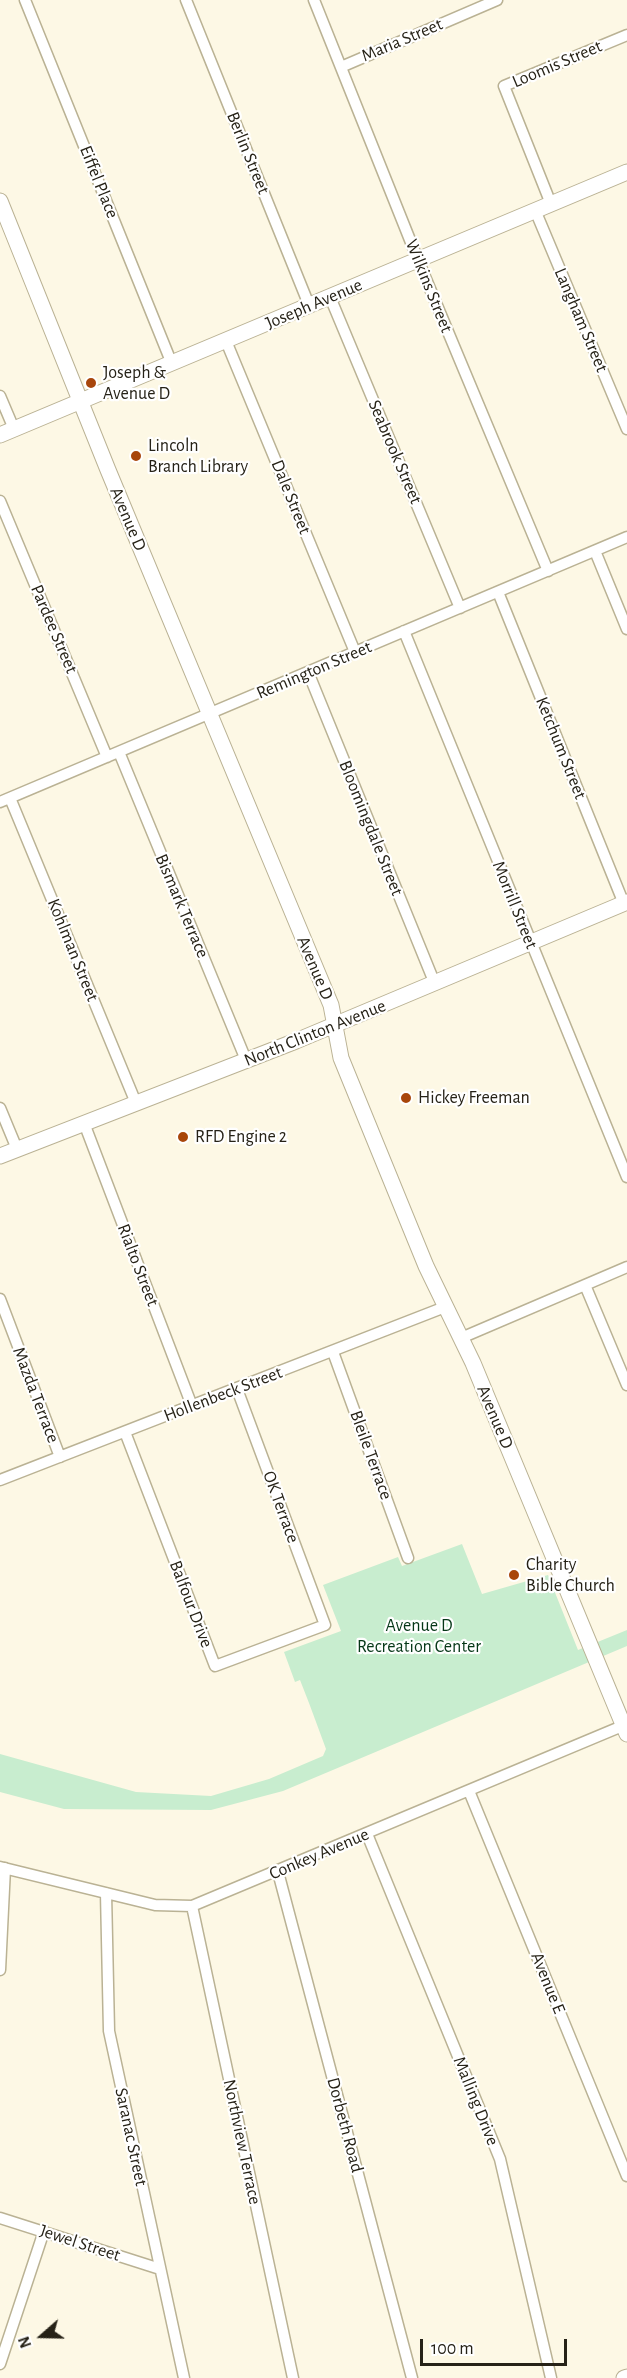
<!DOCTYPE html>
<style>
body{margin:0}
#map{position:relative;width:627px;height:2378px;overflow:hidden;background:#fdf8e5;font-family:"Alegreya Sans",sans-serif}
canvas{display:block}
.north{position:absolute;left:12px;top:2306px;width:60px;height:60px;-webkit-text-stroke:4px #fff;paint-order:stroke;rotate:250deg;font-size:16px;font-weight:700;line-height:24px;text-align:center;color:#262217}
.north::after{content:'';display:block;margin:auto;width:21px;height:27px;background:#262217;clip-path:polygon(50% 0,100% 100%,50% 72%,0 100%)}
.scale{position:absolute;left:420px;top:2339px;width:147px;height:27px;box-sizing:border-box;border:3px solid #262217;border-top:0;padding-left:8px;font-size:18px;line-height:21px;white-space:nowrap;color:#262217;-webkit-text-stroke:4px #fff;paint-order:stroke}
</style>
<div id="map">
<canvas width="627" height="2378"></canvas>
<div class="north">N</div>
<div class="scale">100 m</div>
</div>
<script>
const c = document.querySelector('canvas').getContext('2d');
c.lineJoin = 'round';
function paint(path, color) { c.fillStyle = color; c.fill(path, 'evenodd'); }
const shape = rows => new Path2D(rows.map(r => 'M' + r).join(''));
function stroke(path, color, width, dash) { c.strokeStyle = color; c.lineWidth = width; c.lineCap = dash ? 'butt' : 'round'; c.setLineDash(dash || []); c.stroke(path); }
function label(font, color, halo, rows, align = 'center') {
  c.font = font + ' "Alegreya Sans",sans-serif'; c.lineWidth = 4.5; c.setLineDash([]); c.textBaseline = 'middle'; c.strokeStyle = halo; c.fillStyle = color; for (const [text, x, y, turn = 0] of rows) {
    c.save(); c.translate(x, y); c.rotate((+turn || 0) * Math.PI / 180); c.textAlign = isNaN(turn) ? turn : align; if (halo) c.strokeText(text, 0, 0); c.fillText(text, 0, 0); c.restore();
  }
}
paint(shape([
 [462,1544,482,1594,548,1575,578,1650,627,1630,627,1646,283,1791,211,1810,64,1809,0,1792,0,1754,136,1792,211,1796,269,1779,323,1756,326,1749,309,1703,300,1680,295,1682,284,1652,341,1631,323,1585,398,1557,402,1566]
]), '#c8edcf');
const street = shape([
 [25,0,172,364],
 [186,0,309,305],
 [314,0,418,260,548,571],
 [341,67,497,0],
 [551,204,504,86,627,35],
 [535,210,627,429],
 [330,297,460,608],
 [226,341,355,652],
 [0,396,14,429],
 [0,501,107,757],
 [595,551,627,629],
 [498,592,624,904],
 [404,631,627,1177],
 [308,672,435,984],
 [119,752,246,1060],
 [10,798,136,1103],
 [0,802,627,537],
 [0,1108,17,1149],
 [84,1123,192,1406],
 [585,1285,627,1385],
 [0,1299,60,1457],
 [461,1338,627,1267],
 [333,1352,408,1558],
 [125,1432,215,1666,325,1625,237,1389],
 [0,1480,445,1307],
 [469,1791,627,2176],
 [367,1834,500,2159,551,2378],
 [0,1867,155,1905,192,1906,627,1724],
 [278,1872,412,2378],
 [106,1893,109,2031,184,2378],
 [192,1906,293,2378],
 [0,1970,5,1868],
 [0,2218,160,2269],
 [0,2364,44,2231]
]);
const secondary = shape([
 [0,201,108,470,331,1005,341,1058,426,1266,473,1363,627,1734],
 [0,435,627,172],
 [0,1156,296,1041,627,902],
 [624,2378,627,2377]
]);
stroke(street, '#bab294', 13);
stroke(secondary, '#bab294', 17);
stroke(street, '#fff', 10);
stroke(secondary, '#fff', 15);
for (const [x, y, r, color] of [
 [91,383,6,"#a8460b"],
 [136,456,6,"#a8460b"],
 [406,1098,6,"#a8460b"],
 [183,1137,6,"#a8460b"],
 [514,1575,6,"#a8460b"]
]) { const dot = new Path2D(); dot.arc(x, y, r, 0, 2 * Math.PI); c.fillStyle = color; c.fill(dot); stroke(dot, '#fff', 2); }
label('18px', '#262217', '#fff', [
 ["Maria Street",402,40,-23],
 ["Loomis Street",557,64,-23],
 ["Berlin Street",248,153,68],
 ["Eiffel Place",99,182,68],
 ["Wilkins Street",429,286,68],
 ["Joseph Avenue",314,304,-23],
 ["Langham Street",581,320,67],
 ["Seabrook Street",395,452,67],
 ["Dale Street",291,497,68],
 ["Avenue D",128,519,67],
 ["Pardee Street",54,629,67],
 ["Remington Street",314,670,-23],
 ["Ketchum Street",561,748,68],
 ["Bloomingdale Street",371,828,68],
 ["Morrill Street",515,905,68],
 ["Bismark Terrace",182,906,67],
 ["Kohlman Street",73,950,68],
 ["Avenue D",315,968,67],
 ["North Clinton Avenue",315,1033,-22],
 ["Rialto Street",138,1265,69],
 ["Hollenbeck Street",223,1394,-21],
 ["Mazda Terrace",36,1395,69],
 ["Avenue D",495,1417,67],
 ["Bleile Terrace",371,1455,70],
 ["OK Terrace",281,1507,70],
 ["Balfour Drive",191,1604,69],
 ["Conkey Avenue",319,1854,-23],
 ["Avenue E",548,1983,68],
 ["Malling Drive",476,2101,68],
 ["Dorbeth Road",345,2125,75],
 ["Saranac Street",131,2137,78],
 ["Northview Terrace",242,2142,78],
 ["Jewel Street",80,2243,18]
]);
label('18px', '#262217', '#fff', [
 ["Joseph &",103,373],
 ["Avenue D",103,394],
 ["Lincoln",148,446],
 ["Branch Library",148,467],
 ["Hickey Freeman",418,1098],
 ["RFD Engine 2",195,1137],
 ["Charity",526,1565],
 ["Bible Church",526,1586]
], 'left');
label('18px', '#053717', '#fff', [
 ["Avenue D",419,1626],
 ["Recreation Center",419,1647]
]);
</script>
